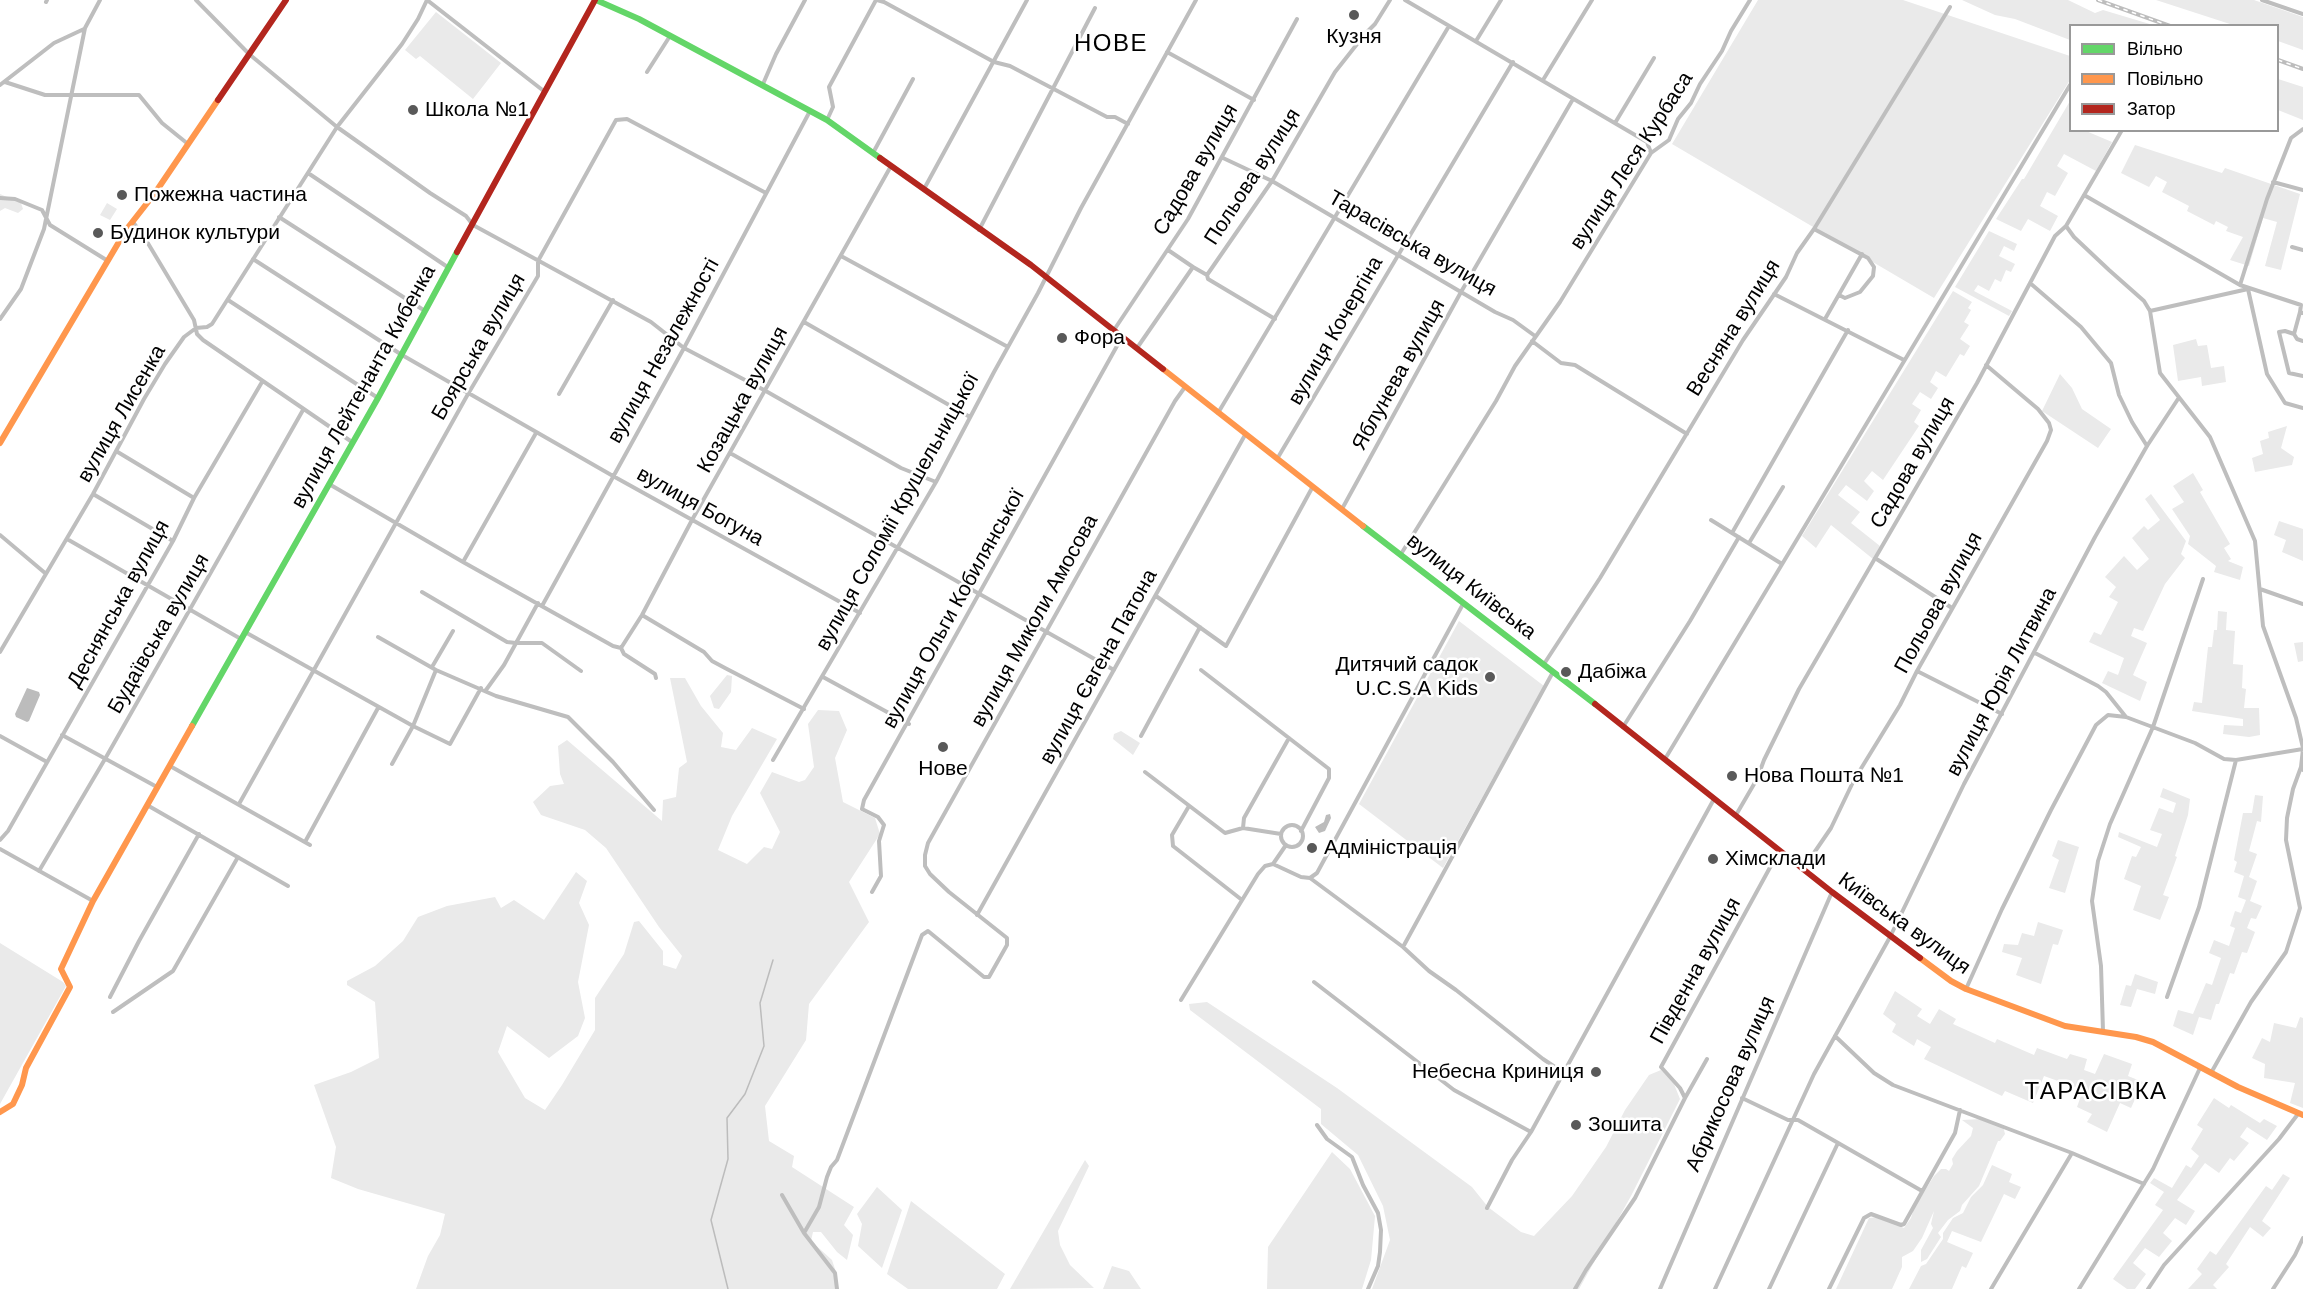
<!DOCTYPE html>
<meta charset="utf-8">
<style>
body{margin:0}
#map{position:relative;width:2303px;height:1289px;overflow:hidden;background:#fff;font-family:Arial,sans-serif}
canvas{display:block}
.legend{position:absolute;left:2069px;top:24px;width:210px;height:108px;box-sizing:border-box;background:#fff;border:2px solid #999;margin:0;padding:8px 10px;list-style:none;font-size:18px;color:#000}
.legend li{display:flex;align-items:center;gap:12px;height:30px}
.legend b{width:30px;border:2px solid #999}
</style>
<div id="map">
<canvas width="2303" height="1289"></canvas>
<ul class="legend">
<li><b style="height:8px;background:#63d668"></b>Вільно</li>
<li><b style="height:8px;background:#ff974d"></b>Повільно</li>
<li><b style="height:8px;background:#b3261e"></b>Затор</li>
</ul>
</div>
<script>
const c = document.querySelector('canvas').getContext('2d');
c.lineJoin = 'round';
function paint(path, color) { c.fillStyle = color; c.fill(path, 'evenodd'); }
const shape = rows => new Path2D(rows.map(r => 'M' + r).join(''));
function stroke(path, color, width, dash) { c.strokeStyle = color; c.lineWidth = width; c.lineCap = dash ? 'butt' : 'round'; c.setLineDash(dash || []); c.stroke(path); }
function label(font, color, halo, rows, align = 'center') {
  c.font = font + ' Arial,sans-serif'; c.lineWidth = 5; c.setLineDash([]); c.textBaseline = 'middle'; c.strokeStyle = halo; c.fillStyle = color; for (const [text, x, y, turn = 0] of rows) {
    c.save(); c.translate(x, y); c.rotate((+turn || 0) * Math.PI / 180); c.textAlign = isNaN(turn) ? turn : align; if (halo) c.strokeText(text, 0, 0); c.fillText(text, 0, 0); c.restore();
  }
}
paint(shape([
 [1758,0,1903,0,2070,56,2070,80,1934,298,1672,144],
 [1962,0,2068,0,2095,13,2103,10,2153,25,2070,26,2070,40,2015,19,1995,15],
 [2156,0,2254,0,2303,17,2303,50,2278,41,2278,26,2233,25],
 [436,12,501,63,473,99,420,56,416,59,405,50],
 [2278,79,2303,87,2303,120,2278,110],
 [2070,101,2070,130,2086,131,2112,142,2096,171,2064,154,2057,166,2068,173,2055,196,2047,192,2040,206,2058,216,2050,231,2028,219,2021,231,1996,219,2022,179,2024,179],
 [2135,145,2222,173,2225,168,2300,194,2281,270,2265,266,2277,222,2263,218,2249,266,2230,260,2243,237,2226,231,2228,227,2216,221,2214,225,2187,211,2189,206,2162,192,2167,182,2156,176,2149,187,2121,173],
 [0,194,21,203,23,209,18,213,5,208,0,211],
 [107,203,117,209,110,220,100,215],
 [1989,231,2017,244,2014,251,2004,246,1999,256,2015,264,2011,272,2006,270,2001,282,1995,279,1989,291,1978,285,1974,291,2012,311,2009,316,1955,287],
 [1953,291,1972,302,1968,308,1971,310,1964,322,1969,325,1960,339,1970,346,1964,356,1960,354,1946,377,1936,371,1930,382,1938,388,1931,399,1920,392,1912,404,1921,410,1914,422,1919,426,1883,480,1872,471,1864,481,1874,491,1867,501,1846,485,1838,495,1860,512,1851,523,1880,546,1873,559,1831,525,1816,548,1802,536],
 [2196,339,2198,346,2207,345,2211,368,2224,366,2226,382,2202,386,2201,377,2178,381,2173,345],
 [2060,374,2072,388,2082,409,2111,429,2098,448,2042,411],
 [2287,426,2281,448,2294,457,2292,465,2255,472,2252,458,2263,454,2260,441,2269,438,2268,432],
 [2193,473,2203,490,2200,492,2230,544,2224,548,2231,559,2228,561,2243,567,2240,580,2214,572,2216,566,2188,544,2190,536,2172,509,2184,502,2173,486],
 [2151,494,2186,541,2181,554,2185,558,2165,584,2143,631,2134,628,2131,636,2147,643,2133,675,2147,682,2140,701,2102,683,2108,671,2118,675,2124,658,2089,642,2094,632,2101,635,2118,602,2109,597,2116,587,2105,577,2124,556,2137,570,2149,559,2132,538,2144,526,2148,530,2160,520,2145,499],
 [2279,521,2303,529,2303,561,2282,552,2286,540,2274,535],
 [2218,611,2227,612,2226,630,2235,631,2233,664,2243,665,2242,688,2246,689,2244,708,2259,708,2260,735,2249,737,2223,734,2224,725,2243,726,2243,719,2192,711,2194,702,2202,703,2208,647,2212,647,2214,630,2217,630],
 [1459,621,1544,686,1443,868,1359,804],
 [2303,642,2303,661,2298,662,2294,643],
 [727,675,732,676,731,692,719,709,714,708,710,696],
 [670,678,685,678,701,706,723,733,721,747,736,750,752,728,777,739,732,816,718,850,747,864,764,847,772,849,780,832,760,793,772,772,799,782,805,780,814,767,808,724,818,710,839,711,847,730,835,758,843,802,875,818,880,834,849,882,869,922,809,1004,806,1040,765,1106,769,1141,794,1156,792,1167,854,1207,844,1225,853,1235,847,1260,837,1252,821,1232,813,1232,811,1241,832,1260,836,1272,838,1289,416,1289,428,1256,440,1235,445,1214,358,1189,331,1178,336,1147,314,1085,351,1072,379,1058,375,1002,347,985,347,981,375,966,403,941,418,917,447,906,495,897,501,908,514,900,544,920,576,872,587,881,579,903,589,925,578,982,585,1018,578,1036,549,1058,507,1026,498,1052,525,1098,545,1110,562,1085,595,1030,595,998,624,954,634,922,639,921,663,951,663,965,676,969,682,956,659,927,606,848,585,830,541,815,533,802,550,786,564,784,560,774,558,746,567,740,662,821,663,800,676,797,679,768,687,762],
 [1121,731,1140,743,1133,755,1113,739,1114,734],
 [2163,788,2190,799,2188,815,2175,856,2177,857,2163,895,2169,897,2160,920,2133,910,2141,886,2124,879,2132,856,2136,857,2141,847,2118,837,2119,832,2157,847,2162,834,2150,830,2159,808,2173,813,2176,803,2160,797],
 [2255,795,2263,796,2261,822,2257,821,2249,851,2257,854,2249,877,2257,881,2250,901,2262,906,2256,919,2251,918,2247,928,2255,932,2247,953,2242,952,2234,974,2230,973,2219,1004,2216,1004,2211,1020,2199,1017,2193,1035,2173,1026,2178,1010,2193,1014,2206,983,2212,985,2221,958,2209,953,2214,940,2229,946,2235,928,2230,926,2235,911,2241,913,2246,900,2238,897,2244,876,2234,872,2237,862,2234,860,2243,813,2252,813],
 [2058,840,2079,847,2065,893,2049,888,2059,860,2052,856],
 [2038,922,2063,930,2058,945,2053,944,2041,984,2016,975,2022,958,2002,952,2004,944,2018,945,2022,933,2034,936],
 [0,943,63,982,66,986,0,1104],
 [2135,974,2158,982,2155,994,2137,989,2131,1007,2120,1005,2126,985,2131,986],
 [1895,991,1922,1009,1917,1016,1930,1024,1939,1009,1956,1019,1953,1024,1995,1043,1997,1039,2034,1055,2037,1048,2067,1059,2070,1054,2087,1059,2084,1070,2095,1074,2104,1054,2132,1064,2128,1076,2143,1082,2131,1108,2120,1103,2107,1132,2087,1122,2092,1114,2077,1107,2083,1090,2044,1076,2033,1103,2005,1091,2002,1096,1924,1059,1931,1047,1917,1039,1914,1046,1892,1032,1896,1024,1883,1014],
 [1207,1002,1337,1088,1472,1187,1488,1207,1521,1232,1534,1236,1572,1196,1606,1147,1625,1110,1649,1075,1661,1070,1674,1084,1680,1099,1631,1196,1579,1289,1372,1289,1390,1240,1383,1206,1358,1155,1321,1124,1321,1109,1190,1010,1189,1004],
 [2300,1017,2303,1018,2303,1108,2290,1103,2295,1083,2264,1078,2265,1064,2252,1058,2262,1038,2270,1042,2274,1023,2296,1028],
 [2214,1098,2229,1108,2231,1105,2260,1123,2264,1119,2277,1126,2267,1140,2247,1127,2240,1137,2249,1143,2234,1161,2230,1158,2219,1173,2205,1163,2177,1200,2195,1211,2186,1225,2175,1218,2163,1233,2172,1241,2159,1257,2145,1248,2133,1263,2146,1274,2135,1289,2127,1289,2113,1279,2163,1210,2155,1205,2164,1192,2150,1183,2154,1178,2172,1188,2186,1165,2191,1168,2199,1156,2191,1149,2203,1129,2197,1125],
 [1982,1119,2003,1126,2005,1134,2000,1141,1998,1141,1979,1186,1962,1205,1960,1211,1948,1220,1938,1233,1941,1237,1927,1259,1921,1262,1921,1250,1933,1228,1931,1224,1934,1211,1922,1238,1913,1251,1902,1257,1902,1267,1892,1289,1836,1289,1869,1218,1878,1217,1904,1228,1911,1218,1914,1208,1934,1176,1941,1169,1946,1169,1949,1171,1953,1164,1952,1159,1957,1151,1971,1136,1973,1128,1962,1120],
 [1332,1152,1350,1169,1375,1216,1371,1260,1362,1289,1267,1289,1268,1247],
 [1085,1160,1089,1166,1058,1231,1060,1245,1070,1265,1094,1288,1010,1289],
 [1992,1165,2012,1174,2009,1182,2021,1187,2015,1199,2004,1194,1981,1242,1952,1231,1947,1242,1973,1253,1966,1268,1962,1266,1952,1289,1909,1289,1921,1266,1926,1264,1943,1239,1943,1233,1953,1218,1963,1213,1971,1197,1983,1185],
 [2283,1174,2290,1178,2262,1221,2271,1228,2263,1237,2250,1227,2226,1264,2229,1267,2213,1285,2217,1289,2188,1289,2202,1274,2197,1269,2210,1251,2216,1255,2266,1186,2272,1190],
 [877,1187,902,1210,882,1268,858,1246,862,1224,857,1214],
 [911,1201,1005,1274,997,1289,908,1289,887,1274],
 [1112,1266,1129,1271,1141,1289,1103,1289]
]), '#eaeaea');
paint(shape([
 [27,688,39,692,40,695,29,721,27,722,16,717,15,714],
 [1330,814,1331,818,1325,831,1319,833,1315,827,1324,822,1326,815]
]), '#bcbcbc');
stroke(shape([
 [728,1289,711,1220,728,1159,727,1118,745,1094,764,1046,760,1003,773,960]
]), '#bcbcbc', 1.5);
stroke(shape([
 [196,0,249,54,337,127,430,193,466,216,473,225,651,322,684,348,764,390,901,468,936,482],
 [427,0,545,92],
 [877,0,884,2,994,62,1010,66,1107,117,1115,117,1128,124],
 [1405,0,1647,142,1651,153],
 [2262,0,2303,14],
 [46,2,47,0],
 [1476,41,1501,0],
 [1167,52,1254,100],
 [647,72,670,36],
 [1543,80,1592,0],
 [5,82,45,95,139,95,162,123,188,144],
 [763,84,776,54,805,0],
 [0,85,54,43,84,29],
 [827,120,833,107,829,87,876,0],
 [1615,123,1654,58],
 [873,153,913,79],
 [1223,158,1272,181,1495,312,1513,320,1535,336],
 [308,173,449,268],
 [2273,182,2303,190],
 [924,189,1027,0],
 [2084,195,2240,285,2301,305,2300,312,2303,313],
 [0,198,15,199,42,210,50,225,108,261],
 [279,217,425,311],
 [133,222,146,240,194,320,197,334,203,340,352,442],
 [2066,226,2074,237,2109,270,2144,301,2150,311,2160,373,2210,437,2255,541,2263,626,2296,718,2303,748],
 [1814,229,1868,258,1874,267,1873,276,1860,292,1845,298,1839,295],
 [979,230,1095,8],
 [2292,247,2303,250],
 [1168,250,1193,267],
 [841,256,1008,347],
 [253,259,402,355,613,476,860,613],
 [1207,275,1208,279,1275,319],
 [2030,283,2081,327,2111,363,2119,395,2132,422,2147,446],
 [2240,285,2267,199,2291,138,2303,129],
 [1774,294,1904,360],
 [228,300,378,398],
 [2150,311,2248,289,2267,374,2285,403,2303,408],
 [2300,312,2294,334,2297,339,2303,341],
 [0,319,21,289,44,229,85,28,100,0],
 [1825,319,1862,254],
 [804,322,970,417],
 [1114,330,1188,219,1297,19],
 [2294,334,2285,331,2279,332,2289,373,2303,376],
 [1532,341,1561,363,1575,365,1687,434],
 [1137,348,1193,267,1207,275,1272,181,1335,72,1365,34,1375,24,1390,0],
 [559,394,613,300],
 [1218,413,1449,26],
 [116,451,194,498],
 [730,453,1114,670],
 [1277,459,1513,62],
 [329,484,463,562,613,646,621,648],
 [93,494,173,541],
 [1342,509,1461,292,1573,99],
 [1711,520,1782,564],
 [1732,533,1848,330],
 [0,535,45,573],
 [67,539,241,639],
 [1749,543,1783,487],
 [1401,554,1496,401,1515,366,1560,302,1651,153,1669,140,1678,119,1691,103,1700,84,1722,51,1731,31,1750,0],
 [1875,558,1952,608],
 [463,562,536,433],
 [2260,589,2303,604],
 [422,592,507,642,516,643,542,643,581,671],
 [1156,596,1226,646,1312,488],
 [542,606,684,348,810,111],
 [642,615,704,652,712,661,725,668,804,709],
 [245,632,413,726,436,670],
 [378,637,436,670,496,696,568,717,613,762,654,810],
 [621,648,642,615,692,520,891,166],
 [621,648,624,654,655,674,656,678],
 [0,652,93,494,144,399,165,364,184,337,196,328,207,327,212,324,337,127,402,44,418,19,427,0],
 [2035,653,2098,686,2106,692,2126,717,2195,743,2224,759,2236,760,2303,749],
 [1544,664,1600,578,1743,340,1786,277,1797,253,1814,229,1950,7],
 [432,667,453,631],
 [1201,670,1329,769,1329,778,1301,831],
 [1917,671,2002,714],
 [823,677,909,724],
 [486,690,504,665,538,603],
 [1623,727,1690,621,1739,537],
 [62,735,157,787],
 [0,736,47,762],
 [1141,736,1200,627],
 [2303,749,2301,767,2303,770],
 [1665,759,2070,85],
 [773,760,936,482,994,372,1038,293,1081,208,1196,0],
 [392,764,413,726,450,744,481,688],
 [170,766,310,845],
 [1145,772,1225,833,1243,828,1281,834],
 [239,804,468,394,538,276,538,261,616,120,627,119,766,193],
 [147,805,288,886],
 [1189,806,1172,835,1173,846,1242,900],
 [1736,815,1757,779,1764,760,1799,689,1977,383,2055,236,2066,226,2122,130],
 '1281 836a11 11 0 1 1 22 0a11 11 0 1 1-22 0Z',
 [1243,828,1244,818,1289,738],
 [0,840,8,831,173,541,194,498,262,382],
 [305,842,378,708],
 [0,849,93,901],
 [1273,864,1301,877,1310,878,1317,873,1463,604],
 [1803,869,1831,828,1854,780,1900,705,1917,671,2047,441,2051,430,2049,423,2038,409,1986,365],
 [39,871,105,759,303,410],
 [1310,878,1403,947,1429,971,1456,990,1543,1059,1564,1073],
 [872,892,881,876,879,841,884,825,878,817,862,809,864,800,1122,337],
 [977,915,1245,435],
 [1403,947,1553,672],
 [1314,982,1454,1090,1531,1132],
 [1966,989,2002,909,2051,810,2096,725,2108,715,2126,717],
 [110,997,139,941,199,834],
 [2167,997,2199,907,2236,760],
 [1181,1000,1258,874,1265,866,1273,864,1286,845],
 [113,1012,173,971,238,857],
 [2103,1031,2101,966,2092,901,2098,861,2110,824,2153,727,2203,579],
 [1835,1036,1874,1073,1893,1085,2072,1153,2144,1184],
 [2211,1073,2251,1002,2286,952,2296,921,2300,908,2286,840,2287,818,2293,789,2301,767],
 [1685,1098,1707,1059],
 [1742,1098,1788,1120,1798,1120,1922,1191],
 [1317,1125,1327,1139,1352,1157,1363,1185,1378,1213,1381,1230,1380,1252,1378,1266,1368,1289],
 [782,1195,804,1233,835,1273,837,1289],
 [1487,1208,1512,1160,1531,1132,1714,799],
 [804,1233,819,1207,827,1177,831,1167,837,1160,922,935,928,931,984,977,989,977,1007,945,1007,938,949,892,930,874,925,866,925,855,928,843,1175,401,1185,387],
 [1575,1289,1586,1270,1635,1198,1685,1098,1680,1088,1661,1067,1779,851],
 [1660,1289,1832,892],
 [1715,1289,1814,1074,1890,937,1964,784,2095,537,2147,446,2178,399],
 [1769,1289,1838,1143],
 [1829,1289,1864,1218,1871,1214,1901,1225,1904,1224,1955,1133,1960,1110],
 [1991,1289,2072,1153],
 [2079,1289,2153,1169,2200,1068],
 [2148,1289,2164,1265,2279,1139,2298,1114],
 [2273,1289,2295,1255,2303,1238]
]), '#bebebe', 4);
stroke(shape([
 [596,0,639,19,827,120,880,158],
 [1363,526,1595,704],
 [192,726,378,398,457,252]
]), '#63d668', 6);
stroke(shape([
 [1163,369,1363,526],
 [0,443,126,230,155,193,218,100],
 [1920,958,1951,981,1966,989,2065,1026,2136,1037,2153,1042,2238,1087,2303,1115],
 [0,1112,13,1104,22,1085,26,1068,70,987,61,969,93,901,192,726]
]), '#ff974d', 6);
stroke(shape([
 [218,100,286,0],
 [880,158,1031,265,1163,369],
 [457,252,595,0],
 [1595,704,1832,892,1920,958]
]), '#b3261e', 6);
const rail = shape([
 [2098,0,2170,26],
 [2278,60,2303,69]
]);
stroke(rail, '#bdbdbd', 4);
stroke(rail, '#fff', 1.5, [4.5]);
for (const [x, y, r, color] of [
 [1354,15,6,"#595959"],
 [413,110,6,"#595959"],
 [122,195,6,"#595959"],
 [98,233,6,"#595959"],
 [1062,338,6,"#595959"],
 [1566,672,6,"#595959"],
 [1490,677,6,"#595959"],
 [943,747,6,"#595959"],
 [1732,776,6,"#595959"],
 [1312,848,6,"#595959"],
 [1713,859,6,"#595959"],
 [1596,1072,6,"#595959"],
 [1576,1125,6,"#595959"]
]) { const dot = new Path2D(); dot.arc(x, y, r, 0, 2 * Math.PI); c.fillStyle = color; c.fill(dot); stroke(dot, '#fff', 2); }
label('21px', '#000', '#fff', [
 ["Кузня",1354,37,"center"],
 ["Школа №1",425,110],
 ["Пожежна частина",134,195],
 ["Будинок культури",110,233],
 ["Фора",1074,338],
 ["Дитячий садок",1478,665,"right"],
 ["U.C.S.A Kids",1478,689,"right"],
 ["Дабіжа",1578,672],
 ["Нове",943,769,"center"],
 ["Нова Пошта №1",1744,776],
 ["Адміністрація",1324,848],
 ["Хімсклади",1725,859],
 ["Небесна Криниця",1584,1072,"right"],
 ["Зошита",1588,1125]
], 'left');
label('21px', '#000', '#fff', [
 ["вулиця Леся Курбаса",1632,161,-57],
 ["Садова вулиця",1196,170,-60],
 ["Польова вулиця",1253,177,-57],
 ["Тарасівська вулиця",1412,244,30],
 ["Весняна вулиця",1734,328,-58],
 ["вулиця Кочергіна",1336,331,-60],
 ["Боярська вулиця",479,347,-60],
 ["вулиця Незалежності",664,351,-61],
 ["Яблунева вулиця",1399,375,-61],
 ["вулиця Лейтенанта Кибенка",364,387,-61],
 ["Козацька вулиця",743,400,-61],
 ["вулиця Лисенка",122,414,-60],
 ["Садова вулиця",1913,463,-60],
 ["вулиця Богуна",700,507,29],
 ["вулиця Соломії Крушельницької",898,512,-61],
 ["вулиця Київська",1471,587,38],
 ["Польова вулиця",1939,603,-61],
 ["Деснянська вулиця",119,604,-61],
 ["вулиця Ольги Кобилянської",954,609,-61],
 ["вулиця Миколи Амосова",1035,621,-61],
 ["Будаївська вулиця",159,634,-60],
 ["вулиця Євгена Патона",1099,667,-61],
 ["вулиця Юрія Литвина",2002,682,-62],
 ["Київська вулиця",1904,924,36],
 ["Південна вулиця",1696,971,-61],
 ["Абрикосова вулиця",1731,1084,-66]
]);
c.letterSpacing = '1.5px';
label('24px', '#000', '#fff', [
 ["НОВЕ",1111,44],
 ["ТАРАСІВКА",2096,1092]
]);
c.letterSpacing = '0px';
</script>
